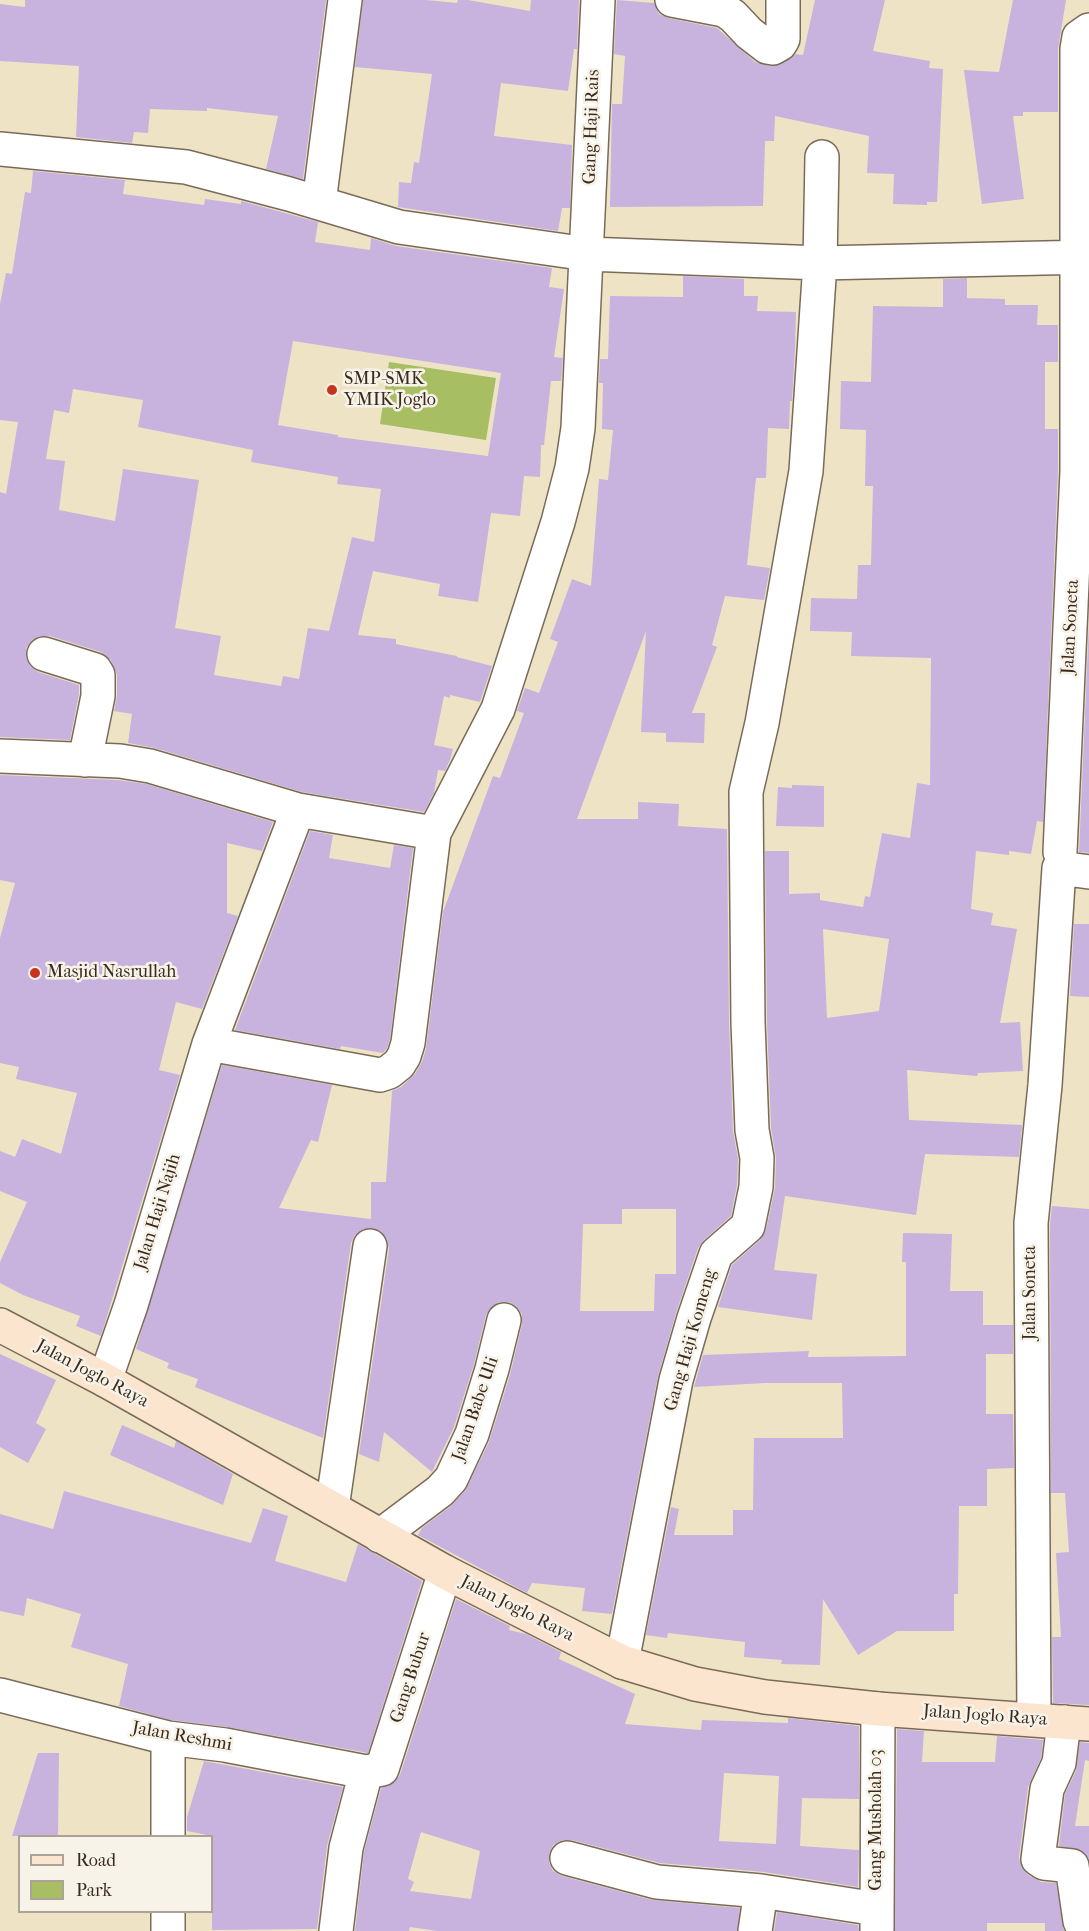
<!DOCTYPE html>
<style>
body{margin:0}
#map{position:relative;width:1089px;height:1931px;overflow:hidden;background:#efe3c6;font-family:"IM FELL French Canon",serif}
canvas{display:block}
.legend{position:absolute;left:18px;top:1835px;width:195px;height:78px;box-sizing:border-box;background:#f7f3e8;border:2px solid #aca397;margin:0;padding:8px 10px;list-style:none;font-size:18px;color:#3b2a1e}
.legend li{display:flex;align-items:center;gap:12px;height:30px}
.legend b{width:30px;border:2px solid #aca397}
</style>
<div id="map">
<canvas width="1089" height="1931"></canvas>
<ul class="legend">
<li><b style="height:8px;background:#fce5cf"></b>Road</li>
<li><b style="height:16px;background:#a8be63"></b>Park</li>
</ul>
</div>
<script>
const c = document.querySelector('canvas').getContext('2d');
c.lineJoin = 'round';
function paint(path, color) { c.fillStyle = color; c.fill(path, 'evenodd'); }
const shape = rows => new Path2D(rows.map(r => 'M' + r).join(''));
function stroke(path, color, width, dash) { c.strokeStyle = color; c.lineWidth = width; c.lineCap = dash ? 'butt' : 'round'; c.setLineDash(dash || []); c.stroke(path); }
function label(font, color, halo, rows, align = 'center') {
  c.font = font + ' "IM FELL French Canon",serif'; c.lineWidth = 5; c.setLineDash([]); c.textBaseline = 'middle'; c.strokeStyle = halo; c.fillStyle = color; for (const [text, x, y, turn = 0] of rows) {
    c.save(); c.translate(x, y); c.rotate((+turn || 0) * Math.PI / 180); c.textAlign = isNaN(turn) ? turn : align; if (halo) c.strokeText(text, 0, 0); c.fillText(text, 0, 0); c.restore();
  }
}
paint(shape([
 [389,362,496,378,486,440,380,424]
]), '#a8be63');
paint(shape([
 [25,0,326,0,303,179,266,169,278,116,207,108,207,111,150,109,148,133,134,132,132,143,76,137,79,66,0,61,0,4,25,7],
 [363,0,426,0,457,3,458,0,468,0,530,11,531,0,579,0,577,49,574,49,568,91,501,83,494,136,572,145,570,208,562,208,558,231,398,207,399,182,411,183,414,162,419,163,432,74,355,67],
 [617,0,654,3,659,14,668,18,717,28,755,62,770,66,782,64,795,54,803,55,815,0,885,0,873,51,930,61,929,68,943,69,937,202,927,202,927,205,893,204,894,174,867,173,869,136,775,116,774,141,765,141,763,206,610,207,612,104,622,104,625,56,614,54],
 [1013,0,1066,0,1058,49,1058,112,1023,112,1023,116,1013,116,1024,199,982,204,964,70,999,72],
 [33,171,125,180,123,194,204,205,205,199,241,204,241,201,318,222,315,242,370,250,371,238,396,246,552,268,549,287,564,289,554,357,563,358,561,381,551,381,544,445,541,445,540,477,524,476,520,516,491,513,478,602,438,596,440,584,373,571,358,635,396,639,396,644,457,656,457,657,492,666,480,702,450,695,450,698,444,696,434,745,453,749,450,760,445,771,438,770,434,793,424,812,302,792,155,748,128,743,132,714,114,711,117,696,117,675,111,660,101,652,50,636,40,636,32,640,26,648,26,657,30,666,38,672,79,685,79,694,70,740,0,737,0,492,6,494,18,422,0,420,0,304,6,273,12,274,25,192,31,193],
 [293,341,501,373,488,456,338,437,338,435,278,425],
 [73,389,143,400,138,427,253,450,251,462,338,477,337,484,381,489,374,542,352,537,329,631,308,628,299,679,283,676,281,686,214,675,221,636,175,628,199,480,123,469,115,521,59,510,65,461,46,459,54,410,69,413],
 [683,276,744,279,744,296,758,296,757,311,796,312,795,349,792,401,790,401,789,429,768,428,766,478,756,478,747,565,770,568,764,600,725,596,712,645,717,647,692,713,705,713,704,743,666,742,666,733,641,732,646,631,577,819,638,819,638,802,679,804,678,826,727,829,729,1023,733,1131,738,1159,737,1185,731,1216,704,1240,698,1248,676,1313,658,1376,612,1614,582,1611,585,1588,532,1583,527,1593,418,1535,422,1528,451,1506,465,1491,489,1442,510,1375,522,1324,522,1314,516,1306,509,1302,499,1302,491,1307,486,1315,474,1364,454,1427,432,1472,384,1432,379,1462,359,1454,389,1249,387,1239,382,1232,373,1228,363,1229,355,1235,351,1243,323,1438,195,1387,198,1379,167,1368,169,1363,136,1349,222,1065,332,1085,318,1142,311,1140,279,1208,371,1219,371,1182,386,1182,392,1091,401,1087,415,1074,422,1062,426,1049,443,912,493,776,500,778,524,713,517,711,525,688,539,693,558,642,550,639,572,579,591,586,599,479,608,480,613,430,602,429,603,383,599,383,600,359,608,359,610,296,683,297],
 [622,1209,676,1209,676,1274,655,1274,654,1311,580,1311,583,1224,622,1224],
 [967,278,967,298,1005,299,1005,305,1038,305,1037,325,1058,325,1058,362,1045,362,1045,429,1058,429,1058,471,1043,822,1037,821,1031,854,1009,851,1009,855,976,851,971,909,993,913,991,925,1017,929,1000,1023,1020,1022,1023,1071,978,1073,977,1076,907,1070,909,1120,1022,1125,1019,1157,925,1154,916,1215,785,1196,774,1270,817,1274,812,1320,718,1307,732,1265,760,1240,766,1230,775,1188,776,1158,771,1128,767,1022,765,851,789,851,789,894,820,893,820,900,863,907,865,896,870,897,882,833,910,838,917,783,930,785,931,658,851,656,852,632,810,631,811,598,857,599,858,565,871,565,873,486,865,486,866,430,840,429,841,381,871,382,873,306,943,307,943,279],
 [823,929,889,939,879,1011,827,1018],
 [1089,623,1089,853,1079,852],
 [0,775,118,780,146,784,273,822,262,851,227,843,227,913,238,916,202,1009,176,1002,159,1070,180,1075,101,1336,76,1326,80,1316,23,1295,0,1283,0,1262,27,1202,0,1191,0,1151,15,1157,22,1139,61,1154,77,1093,16,1079,19,1067,0,1063,0,938,15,883,0,880],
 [792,785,824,786,824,827,776,826,778,787,792,788],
 [310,831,333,835,329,858,390,868,394,845,413,848,390,1039,387,1048,383,1053,341,1046,340,1049,235,1030],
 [1074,924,1089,924,1089,997,1070,996],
 [1052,1206,1089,1209,1089,1705,1053,1703,1052,1637,1061,1637,1056,1553,1069,1552,1065,1493,1051,1493,1050,1224],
 [903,1233,952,1234,950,1291,983,1291,983,1325,1013,1325,1013,1354,986,1354,986,1414,1013,1414,1014,1468,987,1469,987,1506,959,1506,958,1594,954,1594,954,1631,897,1631,858,1655,823,1599,820,1665,781,1664,782,1660,744,1657,745,1642,668,1633,667,1638,646,1635,671,1507,679,1509,674,1535,733,1535,733,1510,753,1510,754,1438,843,1438,842,1383,765,1383,694,1387,703,1355,809,1351,808,1357,906,1356,906,1262,902,1262],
 [0,1354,56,1380,36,1423,46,1429,28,1463,0,1447],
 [122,1425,174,1448,176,1441,233,1474,223,1505,110,1455],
 [64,1491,251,1543,263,1508,288,1516,275,1561,346,1582,358,1544,422,1581,368,1753,228,1727,171,1720,119,1706,128,1664,71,1647,81,1614,27,1598,24,1616,0,1611,0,1514,53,1529],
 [456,1599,510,1626,509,1630,526,1634,561,1652,559,1659,635,1694,625,1724,701,1730,702,1720,788,1723,788,1718,859,1726,859,1799,802,1798,800,1846,859,1850,858,1887,764,1872,660,1863,572,1840,563,1840,553,1845,549,1854,549,1863,553,1871,562,1876,652,1900,740,1908,737,1931,437,1931,410,1927,409,1931,355,1931,364,1852,381,1788,394,1783,400,1775],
 [724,1773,779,1776,776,1844,719,1841],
 [421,1832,480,1851,471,1899,410,1891,414,1882,408,1879],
 [897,1729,924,1731,922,1762,995,1762,997,1736,1043,1740,1041,1758,1028,1787,1019,1857,1021,1867,1028,1875,1041,1882,1056,1883,1064,1931,1045,1931,1045,1923,987,1923,987,1931,895,1931],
 [1080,1742,1089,1743,1089,1761,1085,1760,1075,1826,1089,1826,1089,1859,1081,1850,1059,1846,1065,1794,1076,1771],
 [38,1753,59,1753,58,1836,12,1836],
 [204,1761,343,1787,327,1846,317,1929,212,1930,212,1836,187,1831,187,1817],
 [777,1912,858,1925,859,1931,774,1931]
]), '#c8b2de');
const minor = shape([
 [672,0,724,10,733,16,749,33,767,47,773,48,780,44,783,39,783,0],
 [0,149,186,167,289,194,399,227,587,254,820,263,1089,257],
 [319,203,345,0],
 [44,654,95,670,98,675,98,696,85,760],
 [0,756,120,761,150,766,298,810,434,833],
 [1060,852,1077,471,1077,49,1079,37,1089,30],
 [209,1044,380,1075,389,1072,399,1064,404,1056,408,1043,434,833,498,709,558,522,572,468,578,428,598,0],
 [105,1380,131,1305,209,1044,298,810],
 [332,1508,370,1246],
 [380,1536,440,1491,451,1479,472,1434,492,1369,504,1320],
 [622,1662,676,1380,694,1318,716,1254,748,1226,756,1187,757,1158,752,1130,748,1022,746,792,762,723,806,471,820,263,822,157],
 [0,1695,168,1738,225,1745,366,1772,382,1769,445,1572],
 [1034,1719,1031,1223,1045,1085,1059,868,1089,872],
 [1064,1722,1059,1763,1047,1789,1038,1859,1044,1863,1072,1866,1080,1921,1085,1931],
 [168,1836,168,1738],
 [567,1858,657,1882,761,1891,877,1909],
 [877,1929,878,1709],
 [168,1931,168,1912],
 [336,1931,346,1848,366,1772],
 [755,1931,761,1891]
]);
const secondary = shape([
 [0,1325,105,1380,445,1572,622,1662,695,1684,765,1697,878,1709,1089,1724]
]);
stroke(minor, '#7a6b59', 36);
stroke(secondary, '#7a6b59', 36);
stroke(minor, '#fff', 33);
stroke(secondary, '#fce5cf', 33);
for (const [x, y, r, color] of [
 [332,390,6,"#c8321e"],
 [35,973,6,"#c8321e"]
]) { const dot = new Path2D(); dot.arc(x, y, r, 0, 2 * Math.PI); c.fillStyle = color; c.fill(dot); stroke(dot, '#f7f3e8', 2); }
label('18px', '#3b2a1e', '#f7f3e8', [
 ["Gang Haji Rais",592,127,-88],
 ["Jalan Soneta",1071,627,-87],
 ["Jalan Haji Najih",158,1212,-73],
 ["Jalan Soneta",1031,1293,-90],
 ["Gang Haji Komeng",691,1340,-74],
 ["Jalan Joglo Raya",92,1374,28],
 ["Jalan Babe Uli",476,1409,-71],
 ["Jalan Joglo Raya",517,1609,27],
 ["Gang Bubur",411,1678,-72],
 ["Jalan Joglo Raya",985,1716,4],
 ["Jalan Reshmi",182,1737,10],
 ["Gang Musholah 03",877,1820,-90]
]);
label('18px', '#3b2a1e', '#f7f3e8', [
 ["SMP-SMK",344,380],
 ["YMIK Joglo",344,401],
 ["Masjid Nasrullah",47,973]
], 'left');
</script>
